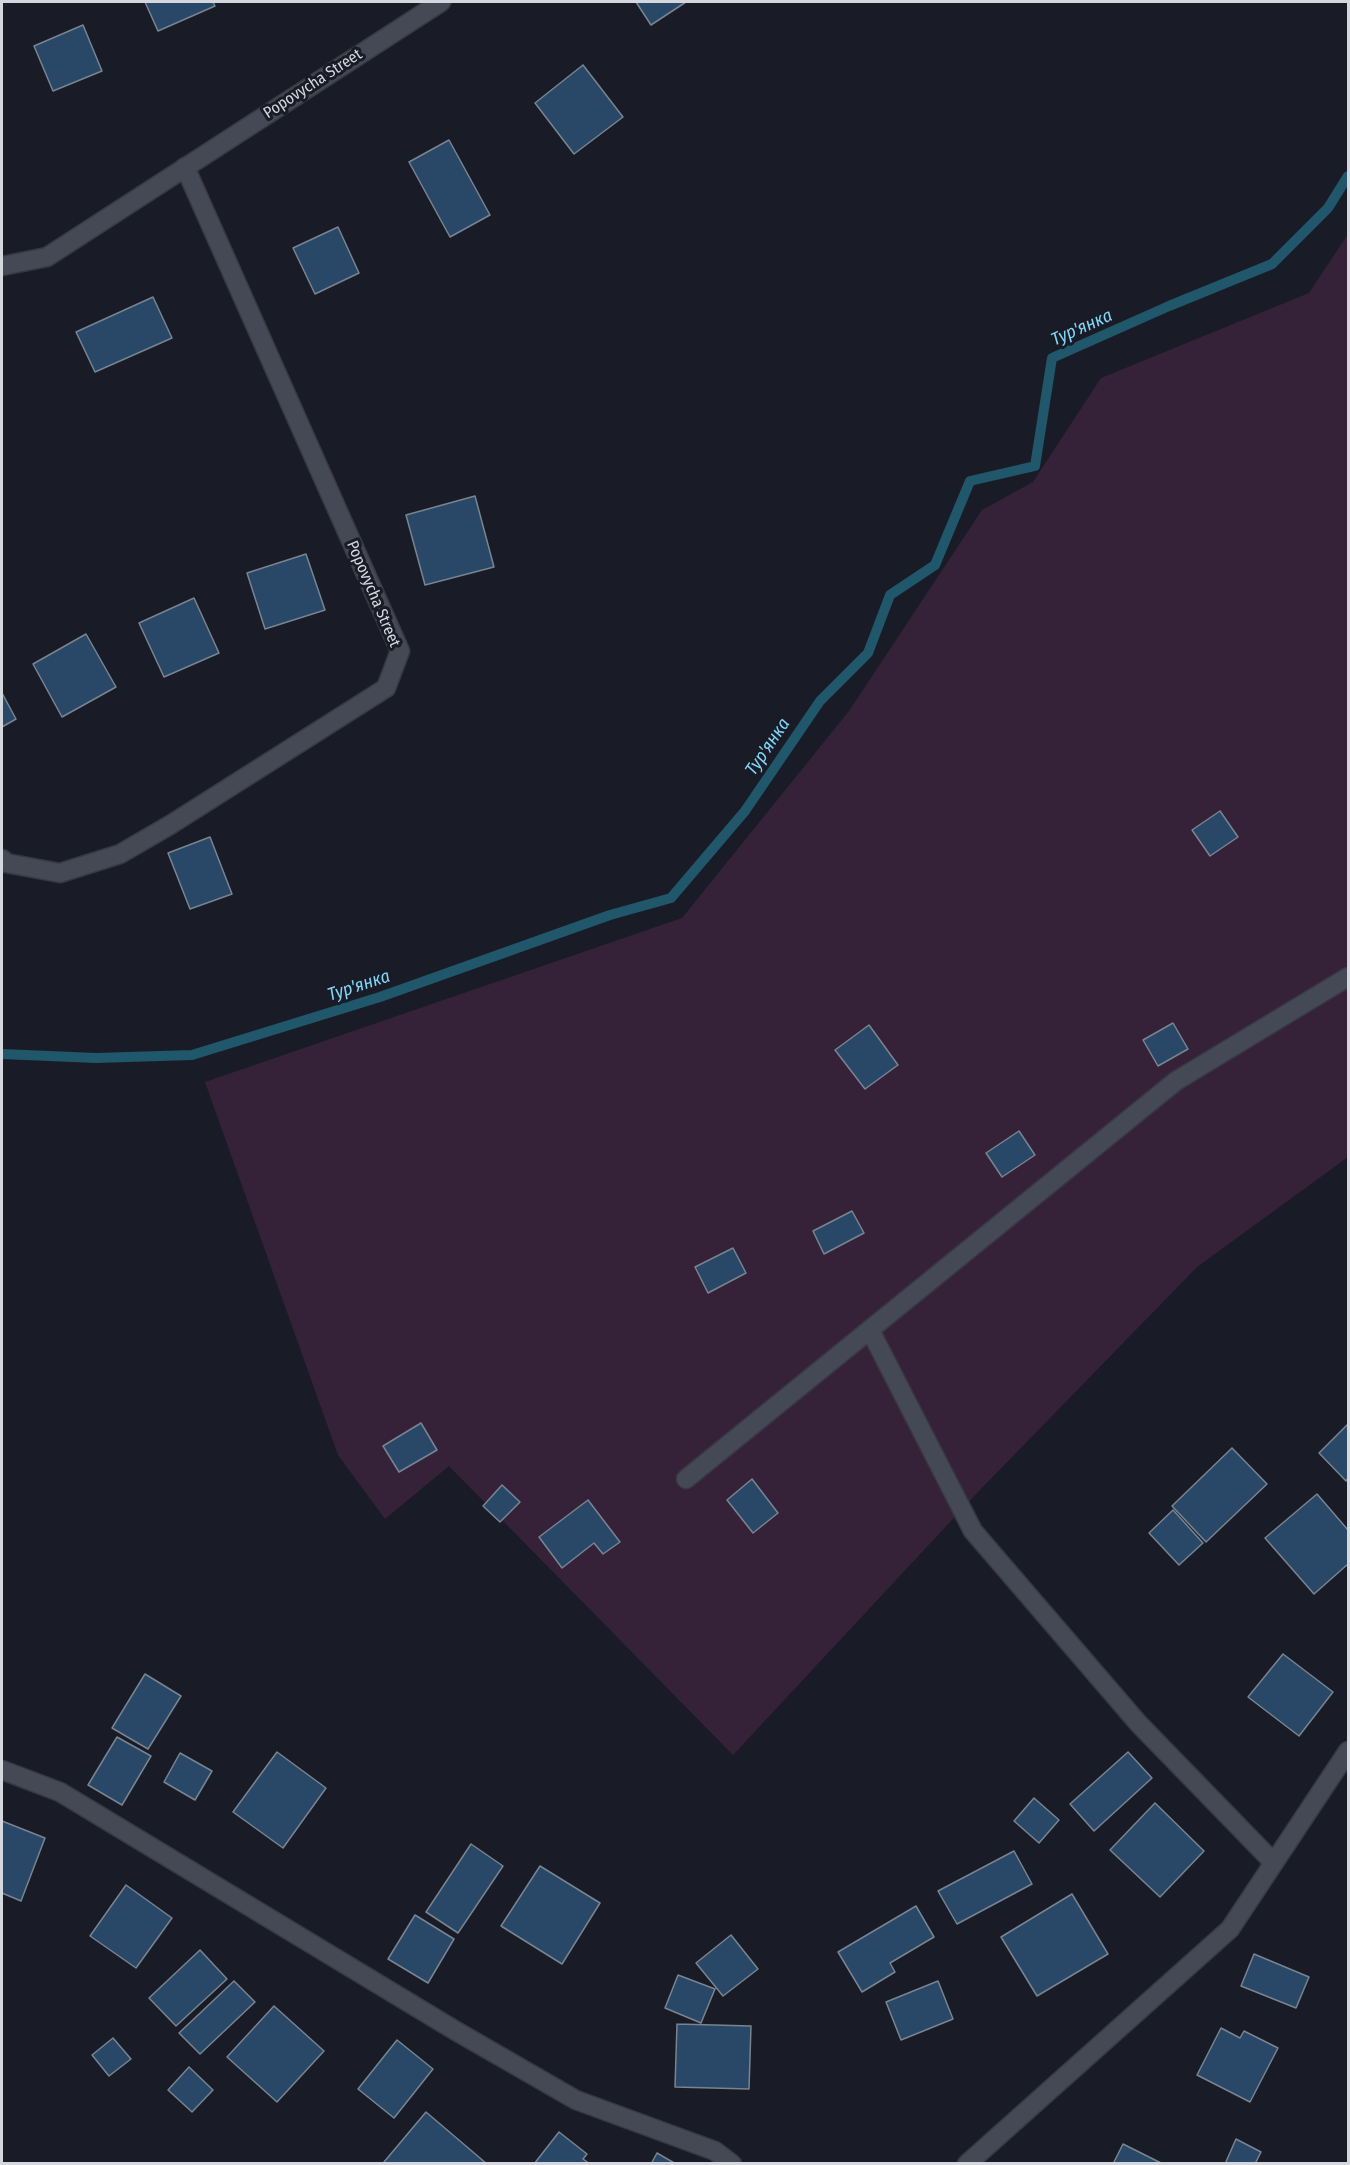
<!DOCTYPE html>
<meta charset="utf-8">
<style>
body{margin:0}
#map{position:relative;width:1350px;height:2165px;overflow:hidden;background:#191c27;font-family:"Fira Sans Condensed",sans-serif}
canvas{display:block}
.frame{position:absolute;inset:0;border:3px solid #d5d7df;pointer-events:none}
</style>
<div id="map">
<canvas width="1350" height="2165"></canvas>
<div class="frame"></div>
</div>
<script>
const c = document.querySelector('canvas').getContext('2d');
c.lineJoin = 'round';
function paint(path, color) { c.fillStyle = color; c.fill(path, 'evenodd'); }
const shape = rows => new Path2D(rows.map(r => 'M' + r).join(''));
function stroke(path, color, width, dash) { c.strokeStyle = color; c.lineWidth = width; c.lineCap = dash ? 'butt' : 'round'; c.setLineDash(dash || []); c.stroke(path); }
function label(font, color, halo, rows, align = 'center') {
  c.font = font + ' "Fira Sans Condensed",sans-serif'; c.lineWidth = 6; c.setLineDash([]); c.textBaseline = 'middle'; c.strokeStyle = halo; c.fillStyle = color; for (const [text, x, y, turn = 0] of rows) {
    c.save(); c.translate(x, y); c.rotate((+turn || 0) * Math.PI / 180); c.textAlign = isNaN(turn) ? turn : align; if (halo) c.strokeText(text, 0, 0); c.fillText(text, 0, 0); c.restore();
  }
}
paint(shape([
 [1348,234,1348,1157,1197,1267,977,1493,733,1755,449,1466,385,1519,338,1455,205,1082,682,918,849,711,982,510,1033,482,1101,378,1309,293]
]), '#362238');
stroke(shape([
 [2,1054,96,1058,192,1055,380,997,610,915,671,898,745,811,820,701,868,653,890,595,935,565,970,481,1035,466,1052,358,1169,306,1272,264,1328,208,1348,176]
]), '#20576b', 10);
const building = shape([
 [145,2,213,2,215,6,158,31,145,2],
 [636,2,686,2,651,25,636,2],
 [83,25,102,71,53,91,34,46,83,25],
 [583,65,623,117,574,154,535,103,583,65],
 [449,140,490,215,450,237,409,162,449,140],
 [338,227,359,273,315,294,293,248,338,227],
 [153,297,172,338,95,372,76,332,153,297],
 [475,496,494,567,425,585,406,515,475,496],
 [306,554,325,610,265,629,247,573,306,554],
 [194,598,219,653,164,677,139,623,194,598],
 [86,634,116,687,62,717,33,664,86,634],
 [2,693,16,719,2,727,2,693],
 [1220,811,1238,837,1210,856,1192,830,1220,811],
 [210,837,232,894,190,909,168,853,210,837],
 [1173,1023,1188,1049,1158,1066,1143,1040,1173,1023],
 [869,1025,898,1065,865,1089,835,1050,869,1025],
 [1019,1131,1035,1155,1002,1177,986,1153,1019,1131],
 [852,1211,864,1233,824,1254,813,1231,852,1211],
 [733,1248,746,1273,708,1293,695,1267,733,1248],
 [421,1423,437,1450,399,1472,383,1446,421,1423],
 [1348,1424,1348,1478,1346,1481,1319,1453,1348,1424],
 [1232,1448,1267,1484,1206,1542,1172,1506,1232,1448],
 [752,1479,778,1513,753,1533,727,1500,752,1479],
 [502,1485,520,1502,500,1522,483,1506,502,1485],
 [1317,1494,1348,1530,1348,1564,1314,1594,1265,1538,1317,1494],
 [588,1500,620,1542,603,1554,594,1543,562,1568,539,1537,588,1500],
 [1173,1510,1203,1543,1179,1565,1149,1533,1173,1510],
 [1283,1654,1333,1692,1299,1736,1248,1697,1283,1654],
 [145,1674,181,1696,148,1749,112,1728,145,1674],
 [117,1737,151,1756,122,1805,88,1785,117,1737],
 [277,1752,326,1788,283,1848,233,1812,277,1752],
 [1128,1752,1152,1778,1094,1831,1070,1804,1128,1752],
 [180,1753,212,1771,195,1800,164,1782,180,1753],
 [1034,1798,1059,1820,1039,1843,1014,1821,1034,1798],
 [1155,1803,1204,1851,1160,1897,1110,1850,1155,1803],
 [2,1821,45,1838,21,1901,2,1893,2,1821],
 [471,1844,503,1866,458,1933,426,1912,471,1844],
 [1014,1851,1032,1884,957,1924,938,1891,1014,1851],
 [540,1866,600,1903,562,1964,501,1926,540,1866],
 [126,1885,172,1918,136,1968,90,1936,126,1885],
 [1072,1894,1108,1954,1037,1996,1001,1937,1072,1894],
 [916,1906,934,1937,890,1963,895,1972,862,1992,838,1952,916,1906],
 [415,1915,454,1939,428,1983,388,1959,415,1915],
 [731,1935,758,1969,723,1996,696,1963,731,1935],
 [200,1950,227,1979,176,2026,149,1998,200,1950],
 [1254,1954,1309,1977,1296,2008,1241,1986,1254,1954],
 [678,1975,715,1989,701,2023,665,2008,678,1975],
 [234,1981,255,2002,200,2054,179,2033,234,1981],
 [938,1981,953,2019,901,2040,886,2002,938,1981],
 [274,2006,324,2051,277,2102,227,2057,274,2006],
 [677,2024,751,2026,749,2089,675,2087,677,2024],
 [1221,2028,1240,2038,1244,2031,1278,2048,1250,2102,1197,2075,1221,2028],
 [113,2038,131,2059,109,2076,92,2055,113,2038],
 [397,2040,433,2069,394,2118,358,2089,397,2040],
 [189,2067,213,2090,192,2112,168,2090,189,2067],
 [426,2112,487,2164,386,2164,384,2162,426,2112],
 [559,2132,587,2154,583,2159,590,2164,534,2164,559,2132],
 [1236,2139,1261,2152,1255,2164,1225,2164,1236,2139],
 [1123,2144,1163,2164,1113,2164,1123,2144],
 [657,2153,676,2164,651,2164,657,2153]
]);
paint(building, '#294868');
stroke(building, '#798490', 1.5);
const minor = shape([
 [2,266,47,257,441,2],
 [2,859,6,863,60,873,120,854,170,825,386,688,400,651,185,167],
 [870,1330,973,1531,1138,1723,1274,1863],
 [686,1479,1176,1081,1348,977],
 [2,1770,60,1792,456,2031,576,2100,715,2151,732,2164],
 [967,2164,1230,1929,1348,1751]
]);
stroke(minor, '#373842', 21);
stroke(minor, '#454855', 18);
label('16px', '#d5d7df', '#191c27', [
 ["Popovycha Street",313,84,-33],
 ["Popovycha Street",373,594,67]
]);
label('italic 18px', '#81d6f8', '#191c27', [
 ["Тур'янка",1082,328,-24],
 ["Тур'янка",768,747,-56],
 ["Тур'янка",359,986,-18]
]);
</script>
